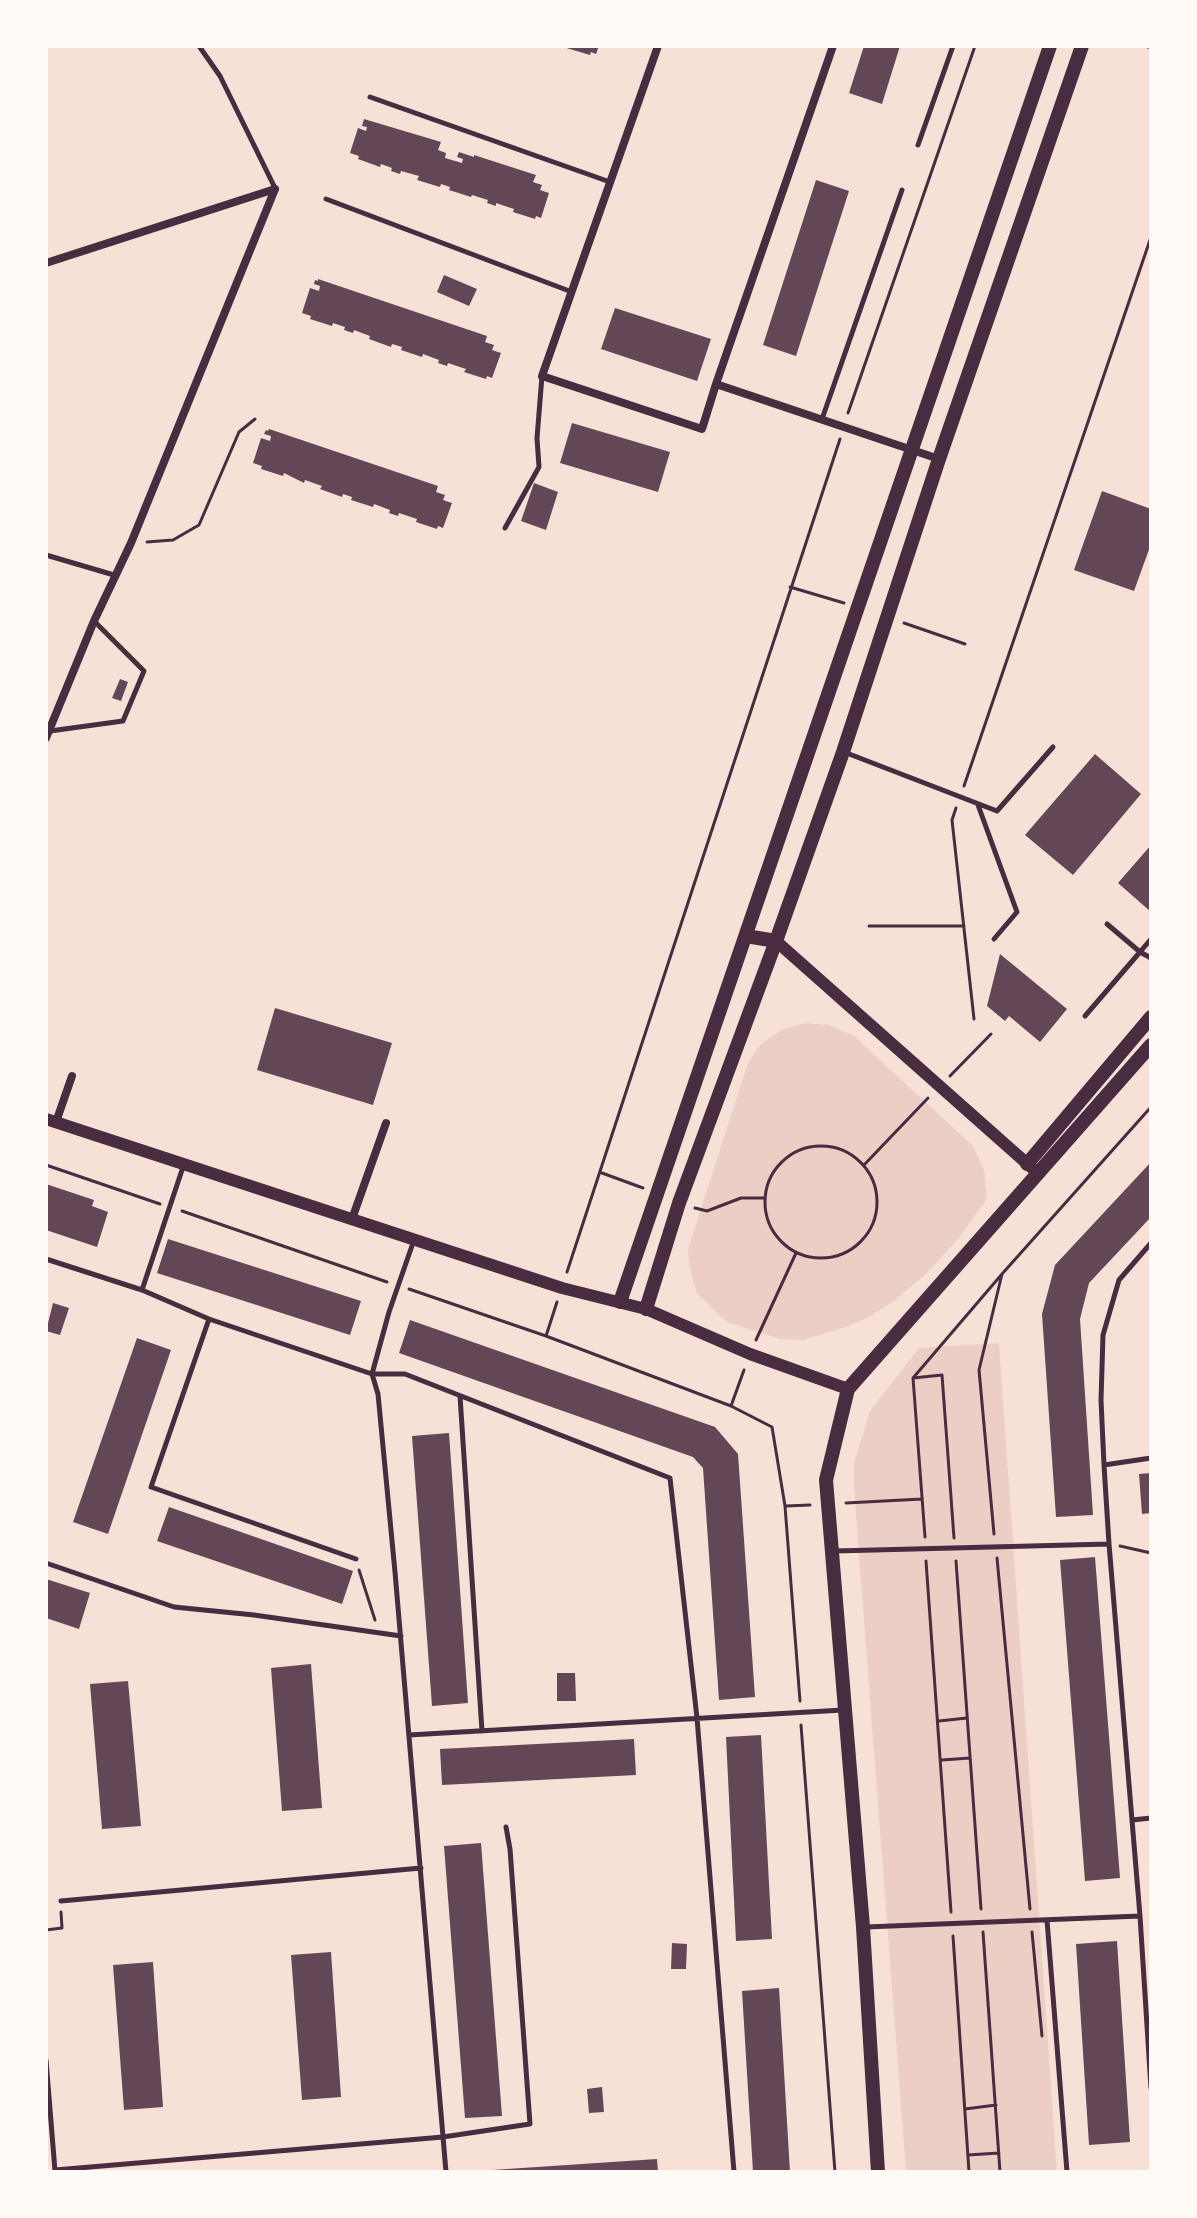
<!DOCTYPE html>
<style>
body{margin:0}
#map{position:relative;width:1197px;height:2218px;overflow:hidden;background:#f7e1d7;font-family:"DejaVu Sans",sans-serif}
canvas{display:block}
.frame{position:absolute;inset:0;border:48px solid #fffaf5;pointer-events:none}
</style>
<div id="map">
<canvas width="1197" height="2218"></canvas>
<div class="frame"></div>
</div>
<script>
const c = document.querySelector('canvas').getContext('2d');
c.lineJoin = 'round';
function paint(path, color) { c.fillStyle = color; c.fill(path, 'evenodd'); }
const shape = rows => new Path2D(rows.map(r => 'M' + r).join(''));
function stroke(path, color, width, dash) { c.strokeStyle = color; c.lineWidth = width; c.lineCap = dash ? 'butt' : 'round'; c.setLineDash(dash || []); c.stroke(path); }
paint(shape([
 [805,1023,829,1025,854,1036,973,1146,984,1170,987,1199,958,1239,926,1274,894,1301,871,1316,849,1326,803,1340,780,1339,727,1322,697,1294,690,1269,688,1249,748,1063,760,1045,781,1030],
 [999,1343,1057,2172,906,2172,854,1489,854,1463,870,1411,919,1348]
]), '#ebcfc5');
paint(shape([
 [599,46,596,54,591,52,590,55,563,47],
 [864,46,900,46,882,104,849,93],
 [364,119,441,142,438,150,446,153,445,158,462,163,463,159,457,157,459,152,474,157,474,155,536,175,533,182,542,185,540,190,549,193,541,218,536,216,535,219,513,212,514,209,496,203,496,206,487,203,488,200,472,195,471,197,449,190,450,187,441,184,440,187,417,180,419,176,401,171,400,174,391,171,392,168,381,164,380,167,358,159,359,156,350,153,358,128,366,131,367,127,362,126],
 [816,180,849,191,796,356,763,345],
 [444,275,477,289,469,306,437,292],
 [318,279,487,336,485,342,494,345,492,350,501,353,492,378,487,376,486,379,464,372,466,369,448,363,447,366,438,363,439,360,423,354,422,357,401,350,402,347,392,344,391,347,369,339,370,336,354,330,353,333,344,330,345,327,333,323,332,326,310,319,311,316,302,313,310,288,319,291,320,286,314,284,315,280,318,281],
 [615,308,711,339,697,381,601,349],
 [572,423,670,452,658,492,560,463],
 [269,429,438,486,436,492,445,495,443,500,452,503,443,528,438,526,437,529,416,522,417,519,399,513,398,516,389,513,390,510,374,504,373,507,351,500,352,497,343,494,342,497,320,489,322,486,305,480,304,483,284,473,283,476,261,469,262,466,253,463,261,438,270,441,271,436,264,434,266,430,268,431],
 [534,483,558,492,546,530,521,521],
 [1102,491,1151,509,1151,544,1134,591,1074,570],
 [120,679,128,682,121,701,112,698],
 [1095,754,1141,794,1073,875,1025,835],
 [1151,845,1151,912,1118,883],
 [1000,954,1067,1009,1040,1042,1009,1016,1005,1021,987,1006],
 [275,1008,392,1043,373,1105,257,1070],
 [1151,1162,1151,1217,1089,1283,1080,1319,1093,1515,1056,1517,1042,1314,1055,1265],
 [46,1184,94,1200,92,1206,108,1212,97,1247,46,1230],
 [168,1239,361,1301,350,1335,157,1273],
 [53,1303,69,1308,60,1335,46,1331],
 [410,1320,715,1427,738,1454,755,1697,719,1700,703,1468,693,1457,399,1353],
 [137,1338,171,1350,108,1534,73,1522],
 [449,1433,468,1703,432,1706,412,1436],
 [1151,1473,1151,1513,1142,1514,1139,1474],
 [169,1507,353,1571,342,1604,157,1541],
 [1095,1557,1120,1878,1085,1881,1060,1560],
 [46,1579,90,1593,79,1629,46,1618],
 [311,1664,322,1808,282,1811,271,1668],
 [557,1673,575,1673,576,1701,557,1701],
 [128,1681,141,1826,102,1829,90,1684],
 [761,1735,772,1939,736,1941,726,1737],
 [634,1739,636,1775,442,1785,440,1749],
 [481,1843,502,2116,465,2118,444,1846],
 [1117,1941,1130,2142,1089,2145,1076,1944],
 [672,1943,687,1944,686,1969,671,1969],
 [331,1952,341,2097,302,2100,291,1955],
 [153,1962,163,2107,124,2110,113,1965],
 [779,1988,790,2172,753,2172,742,1991],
 [602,2087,604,2112,589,2113,587,2089],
 [657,2159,658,2172,492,2172,492,2170]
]), '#644757');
stroke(shape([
 [848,413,975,46],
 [147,542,173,540,199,525,239,432,255,419],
 [790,587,844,603],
 [904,623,965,644],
 [964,786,1151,237],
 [956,808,952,820,974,1019],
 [869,926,964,926],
 [950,1076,991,1034],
 '765 1202a56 56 0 1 1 112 0a56 56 0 1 1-112 0Z',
 [46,1165,160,1204],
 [864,1165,928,1098],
 [602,1173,643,1188],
 [695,1208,707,1211,741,1198,765,1198],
 [182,1211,387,1282],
 [567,1272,840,439],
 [409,1289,546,1336,731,1406,772,1427,785,1506,800,1701],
 [546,1336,557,1302],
 [756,1340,796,1253],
 [913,1378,1002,1274,1151,1107],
 [731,1406,744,1370],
 [846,1503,922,1499],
 [786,1506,810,1505],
 [994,1534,979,1370,1002,1274],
 [925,1537,913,1378,942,1375,954,1538],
 [1120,1546,1151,1553],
 [997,1558,1030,1909],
 [926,1561,951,1912],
 [956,1561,981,1909],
 [359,1570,375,1620],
 [939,1721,967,1718],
 [801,1725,835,2172],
 [942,1760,970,1758],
 [46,1930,62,1928,61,1912],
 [983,1932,1000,2172],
 [1032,1932,1042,2036],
 [953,1936,969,2172],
 [965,2109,996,2105],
 [968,2155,999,2153]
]), '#4a2c40', 3);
stroke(shape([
 [199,46,220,76,275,188],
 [1148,46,1151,47],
 [370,97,610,182],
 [918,145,953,46],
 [326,199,572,292],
 [822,419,902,190],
 [505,528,539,467,537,438,542,376],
 [46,555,114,575],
 [50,731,123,721,144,671,95,622],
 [844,752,997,811,1053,747],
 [978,805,1017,912,994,939],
 [1151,939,1140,952,1151,958],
 [1085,1016,1140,952,1107,924],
 [414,1240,389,1312,372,1374,378,1394,395,1572,446,2172],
 [46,1259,142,1290,184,1164],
 [142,1290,209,1319],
 [460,1396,482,1731],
 [1151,1458,1104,1465,1109,1544,1140,1916,1151,2088],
 [1104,1465,1101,1400,1103,1335,1119,1280,1151,1243],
 [835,1551,1109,1544],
 [356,1559,151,1487,209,1319,372,1374,405,1374,670,1478,697,1718,734,2172],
 [46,1563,174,1607,254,1615,401,1636],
 [409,1735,843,1710],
 [1132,1820,1151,1818],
 [61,1901,421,1868],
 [1047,1920,1067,2172],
 [866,1927,1140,1916],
 [46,2060,55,2171],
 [55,2170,443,2137,530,2124,510,1849,506,1827]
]), '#4a2c40', 5);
stroke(shape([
 [658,46,542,376,702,429,716,384,939,459],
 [46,263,275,189],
 [716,384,833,46],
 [46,738,94,621,131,543,275,189],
 [56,1122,72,1076],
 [352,1219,386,1123]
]), '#4a2c40', 8);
stroke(shape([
 [776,941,1032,1168],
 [46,1119,562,1288,646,1309,750,1354,848,1389]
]), '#4a2c40', 12);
stroke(shape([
 [746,936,776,941],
 [1027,1164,1151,1017],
 [620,1302,1050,46],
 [646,1309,679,1203,776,941,843,752,939,459,1082,46],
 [878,2172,863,1927,826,1480,848,1389,1151,1045]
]), '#4a2c40', 14);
</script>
